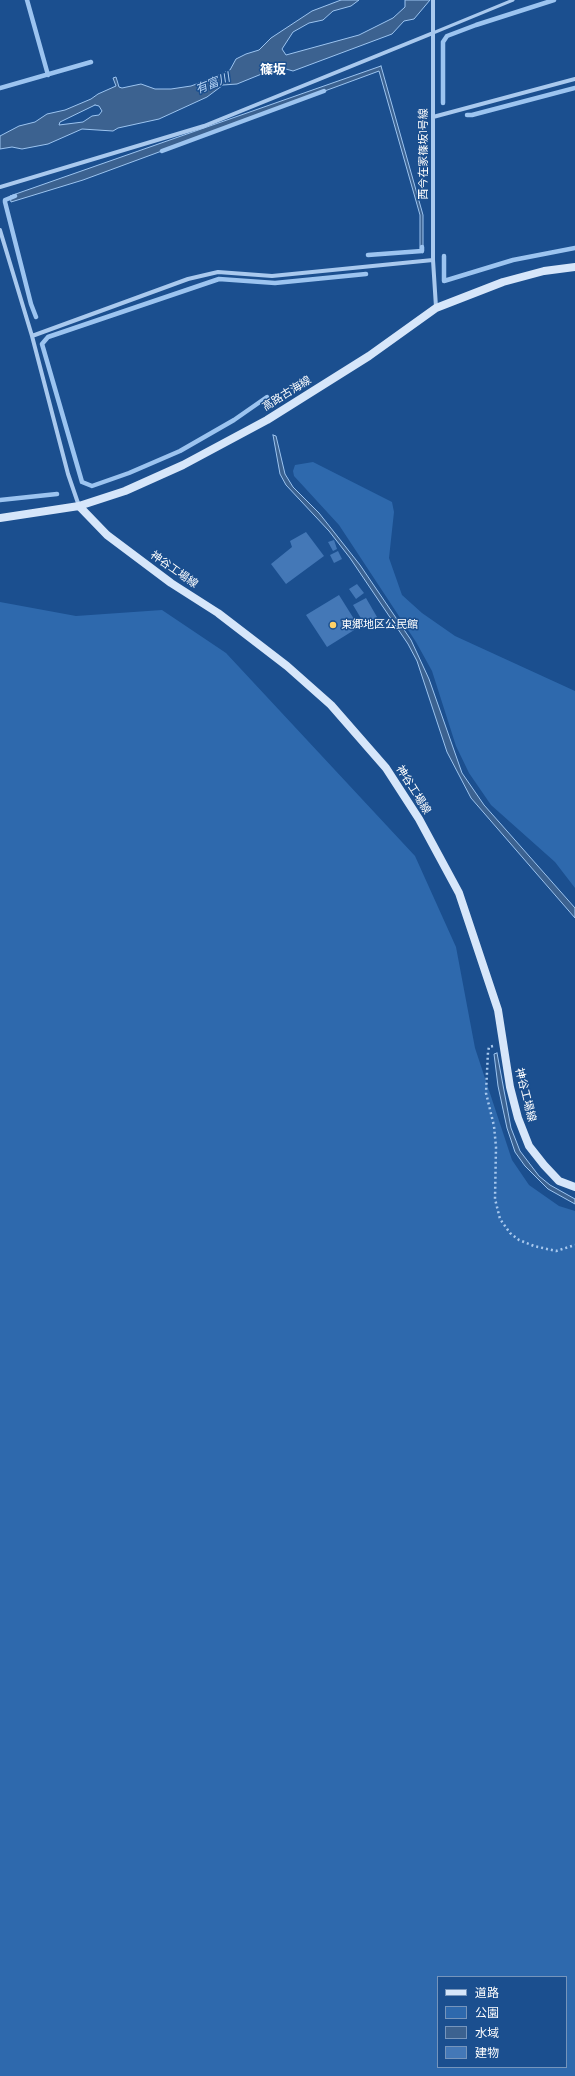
<!DOCTYPE html>
<meta charset="utf-8">
<style>
body{margin:0}
#map{position:relative;width:575px;height:2076px;overflow:hidden;background:#1b4f8f;font-family:"DM Sans","Noto Sans JP",sans-serif}
canvas{display:block}
.legend{position:absolute;left:437px;top:1976px;width:130px;height:92px;box-sizing:border-box;background:#1b4f8f;border:1px solid #7695bc;margin:0;padding:5px 7px;list-style:none;font-size:12px;color:#fff}
.legend li{display:flex;align-items:center;gap:8px;height:20px}
.legend b{width:20px;border:1px solid #7695bc}
</style>
<div id="map">
<canvas width="575" height="2076"></canvas>
<ul class="legend">
<li><b style="height:5px;background:#d6e6fa"></b>道路</li>
<li><b style="height:11px;background:#2e69ad"></b>公園</li>
<li><b style="height:11px;background:#3c6290"></b>水域</li>
<li><b style="height:11px;background:#4478b7"></b>建物</li>
</ul>
</div>
<script>
const c = document.querySelector('canvas').getContext('2d');
c.lineJoin = 'round';
function paint(path, color) { c.fillStyle = color; c.fill(path, 'evenodd'); }
const shape = rows => new Path2D(rows.map(r => 'M' + r).join(''));
function stroke(path, color, width, dash) { c.strokeStyle = color; c.lineWidth = width; c.lineCap = dash ? 'butt' : 'round'; c.setLineDash(dash || []); c.stroke(path); }
function label(font, color, halo, rows, align = 'center') {
  c.font = font + ' "DM Sans","Noto Sans JP",sans-serif'; c.lineWidth = 3; c.setLineDash([]); c.textBaseline = 'middle'; c.strokeStyle = halo; c.fillStyle = color; for (const [text, x, y, turn = 0] of rows) {
    c.save(); c.translate(x, y); c.rotate((+turn || 0) * Math.PI / 180); c.textAlign = isNaN(turn) ? turn : align; if (halo) c.strokeText(text, 0, 0); c.fillText(text, 0, 0); c.restore();
  }
}
paint(shape([
 [313,462,392,502,394,512,389,558,402,595,422,613,455,636,575,691,575,888,555,862,491,805,469,773,456,746,432,671,416,642,339,525,294,476,293,471,295,465],
 [0,602,76,616,162,610,226,653,415,856,456,947,475,1048,512,1160,529,1185,559,1206,575,1211,575,2076,0,2076],
 [438,1977,566,1977,566,2067,438,2067]
]), '#2e69ad');
const water = shape([
 [341,0,359,0,351,6,333,11,323,20,309,23,293,32,282,49,286,55,359,35,393,18,405,7,405,0,430,0,414,19,404,21,392,34,293,71,286,69,264,73,237,84,223,85,207,97,159,119,118,128,113,131,82,129,48,144,22,149,12,147,0,149,0,136,19,126,35,122,47,114,65,110,91,99,98,94,116,86,113,78,116,77,119,87,122,88,141,84,155,89,171,89,191,86,210,79,230,70,236,59,246,54,259,50,271,38,312,11,341,0],
 [95,105,99,106,102,111,99,115,92,116,83,122,59,125,60,122,95,105],
 [381,66,423,215,423,253,420,252,420,215,379,71,83,180,11,202,10,196,381,66],
 [273,435,276,436,285,474,293,487,319,513,360,565,411,640,429,679,462,773,484,805,575,908,575,918,471,798,447,752,417,661,408,644,350,558,329,531,286,485,280,474,273,435],
 [497,1053,511,1128,520,1151,539,1176,550,1185,575,1199,575,1204,548,1189,525,1166,515,1152,507,1128,498,1086,494,1054,497,1053]
]);
paint(water, '#3c6290');
stroke(water, '#9cc4f0', 1);
stroke(shape([
 [27,0,48,75],
 [0,88,91,62],
 [443,103,443,42,447,36,476,25,554,0],
 [467,115,472,115,575,88],
 [162,151,324,91],
 [15,196,5,200,5,202,31,304,36,317],
 [368,255,422,251,422,247],
 [444,256,444,281,513,260,575,248],
 [267,397,234,420,180,451,129,473,92,486,82,482,42,344,48,337,219,279,275,283,366,274],
 [0,500,57,494]
]), '#9cc4f0', 4.5);
paint(shape([
 [306,532,324,556,286,584,271,564,292,547,290,541],
 [334,540,337,549,333,551,328,542],
 [338,551,342,559,334,563,330,555],
 [357,584,364,593,356,599,349,589],
 [339,595,359,627,327,647,306,615],
 [366,598,377,617,365,625,353,605]
]), '#4478b7');
stroke(shape([
 [493,1046,489,1047,488,1052,486,1093,494,1126,496,1147,495,1199,500,1219,510,1233,519,1240,534,1246,556,1251,575,1245]
]), '#a9c9ee', 2.5, [2, 3]);
stroke(shape([
 [433,33,513,0]
]), '#a9c9ee', 3);
stroke(shape([
 [433,0,433,260,436,307],
 [433,117,575,79],
 [0,187,204,126,433,33],
 [0,230,32,336,68,474,79,506],
 [32,336,188,279,218,272,272,276,433,260]
]), '#a9c9ee', 4);
stroke(shape([
 [79,506,107,535,171,583,218,613,287,666,331,705,386,768,419,819,459,893,498,1010,510,1087,518,1118,529,1146,544,1165,559,1181,575,1187],
 [0,518,79,506,125,491,183,465,267,420,369,356,436,308,503,282,544,271,575,267]
]), '#d6e6fa', 8);
for (const [x, y, r, color] of [
 [333,625,4,"#ffd166"]
]) { const dot = new Path2D(); dot.arc(x, y, r, 0, 2 * Math.PI); c.fillStyle = color; c.fill(dot); stroke(dot, '#1b4f8f', 1.5); }
label('11px', '#fff', '#1b4f8f', [
 ["西今在家篠坂1号線",424,154,-90],
 ["高路古海線",287,394,-32],
 ["神谷工場線",174,570,35],
 ["神谷工場線",413,790,58],
 ["神谷工場線",525,1095,76]
]);
label('11px', '#fff', '#1b4f8f', [
 ["東郷地区公民館",341,625]
], 'left');
label('italic 12px', '#b5d3f5', '#1b4f8f', [
 ["有富川",213,84,-22]
]);
label('bold 13px', '#fff', '#1b4f8f', [
 ["篠坂",273,71]
]);
</script>
